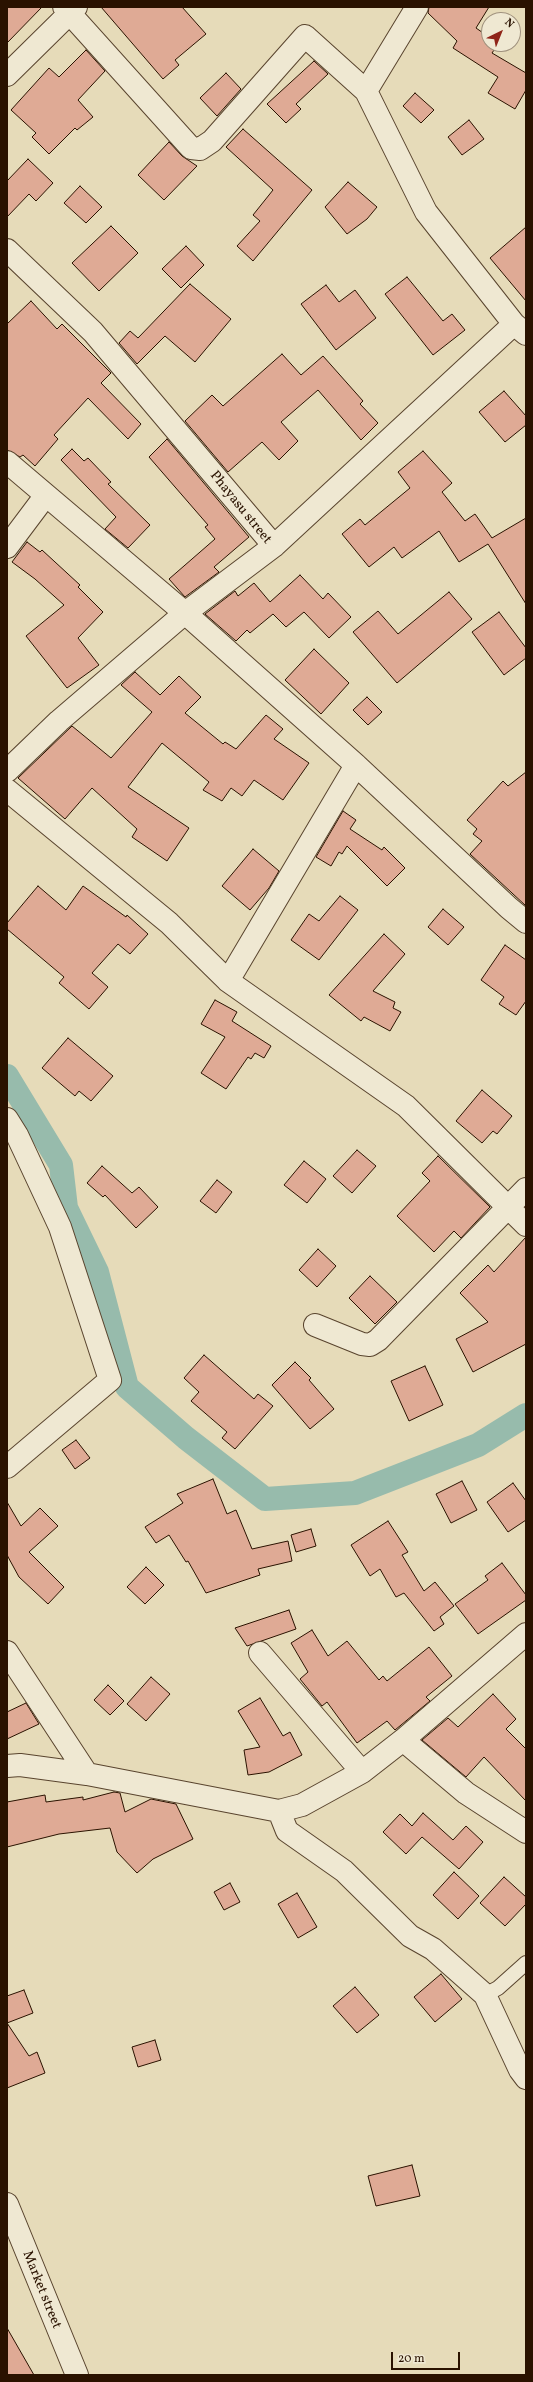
<!DOCTYPE html>
<style>
body{margin:0}
#map{position:relative;width:533px;height:2382px;overflow:hidden;background:#e6dbb9;font-family:Vollkorn,serif}
canvas{display:block}
.frame{position:absolute;inset:0;border:8px solid #2a1200;pointer-events:none}
.north{position:absolute;left:481px;top:12px;width:40px;height:40px;box-sizing:border-box;background:#efe8d2;border:1px solid #a0927e;border-radius:50%;rotate:43deg;font-size:11px;font-weight:700;line-height:16px;text-align:center;color:#2a1200}
.north::after{content:'';display:block;margin:auto;width:14px;height:18px;background:#8f2418;clip-path:polygon(50% 0,100% 100%,50% 72%,0 100%)}
.scale{position:absolute;left:391px;top:2352px;width:69px;height:18px;box-sizing:border-box;border:2px solid #2a1200;border-top:0;padding-left:5px;font-size:12px;line-height:14px;white-space:nowrap;color:#2a1200;-webkit-text-stroke:3px #efe8d2;paint-order:stroke}
</style>
<div id="map">
<canvas width="533" height="2382"></canvas>
<div class="frame"></div>
<div class="north">N</div>
<div class="scale">20 m</div>
</div>
<script>
const c = document.querySelector('canvas').getContext('2d');
c.lineJoin = 'round';
const shape = rows => new Path2D(rows.map(r => 'M' + r).join(''));
function stroke(path, color, width, dash) { c.strokeStyle = color; c.lineWidth = width; c.lineCap = dash ? 'butt' : 'round'; c.setLineDash(dash || []); c.stroke(path); }
function paint(path, color) { c.fillStyle = color; c.fill(path, 'evenodd'); }
function label(font, color, halo, rows, align = 'center') {
  c.font = font + ' Vollkorn,serif'; c.lineWidth = 4; c.setLineDash([]); c.textBaseline = 'middle'; c.strokeStyle = halo; c.fillStyle = color; for (const [text, x, y, turn = 0] of rows) {
    c.save(); c.translate(x, y); c.rotate((+turn || 0) * Math.PI / 180); c.textAlign = isNaN(turn) ? turn : align; if (halo) c.strokeText(text, 0, 0); c.fillText(text, 0, 0); c.restore();
  }
}
stroke(shape([
 [7,1076,61,1165,66,1208,97,1272,127,1387,186,1438,265,1499,355,1493,478,1445,526,1415]
]), '#97bbac', 24);
const building = shape([
 [7,7,42,7,7,43,7,7],
 [101,7,182,7,206,34,175,60,179,65,163,79,101,7],
 [429,7,489,7,476,28,489,37,489,44,498,44,492,53,526,73,526,90,515,109,488,93,498,77,453,48,457,41,428,13,429,7],
 [86,50,105,71,78,100,93,117,77,130,75,128,49,154,32,137,36,133,11,110,49,68,59,77,86,50],
 [314,61,328,74,296,104,301,109,286,123,267,104,314,61],
 [226,73,241,89,217,116,200,98,226,73],
 [415,93,434,110,421,123,403,106,415,93],
 [469,120,484,139,462,155,448,137,469,120],
 [243,129,312,190,253,261,237,246,260,221,253,215,273,190,226,147,243,129],
 [169,142,182,156,197,166,164,200,138,175,169,142],
 [28,159,53,183,36,201,29,194,7,217,7,181,28,159],
 [348,182,377,207,367,219,347,234,325,207,348,182],
 [80,186,102,207,86,223,64,203,80,186],
 [111,226,138,253,99,291,72,263,111,226],
 [526,227,526,301,490,258,526,227],
 [186,246,204,265,181,288,162,269,186,246],
 [407,277,443,321,452,314,465,330,433,355,385,294,407,277],
 [190,284,231,319,195,362,165,336,137,364,119,343,130,331,138,338,190,284],
 [326,285,339,302,355,290,376,318,336,350,301,304,326,285],
 [31,301,57,329,62,324,111,373,101,383,141,424,128,439,88,398,54,435,58,439,35,466,23,455,20,457,7,450,7,324,31,301],
 [282,354,301,375,323,356,363,401,360,404,378,423,361,440,318,390,281,422,298,441,279,460,262,442,228,472,185,421,212,395,223,406,282,354],
 [504,391,526,416,526,425,505,442,479,412,504,391],
 [167,439,249,537,214,567,219,572,185,597,169,579,215,539,205,527,208,525,149,457,167,439],
 [72,449,84,461,88,458,111,482,108,484,150,525,128,548,105,529,116,517,61,460,72,449],
 [423,451,452,483,442,492,465,521,475,514,492,538,526,518,526,604,488,544,459,562,439,531,402,558,394,547,369,567,342,534,360,519,365,525,410,488,398,472,423,451],
 [27,542,40,552,42,550,80,585,78,587,103,612,78,638,99,665,67,688,26,636,64,605,35,579,12,562,27,542],
 [300,575,323,599,328,593,351,617,329,638,304,612,286,627,273,614,250,633,247,630,236,641,205,614,235,591,238,596,254,583,270,602,300,575],
 [449,592,472,619,397,683,353,632,378,611,398,634,449,592],
 [499,612,526,648,526,658,504,675,472,632,499,612],
 [314,649,349,683,321,714,285,680,314,649],
 [135,672,160,695,179,676,201,697,185,713,223,744,225,742,236,749,266,715,283,729,274,739,309,763,283,800,254,780,242,796,231,788,222,801,203,790,209,782,162,743,128,787,189,828,167,861,132,837,137,829,92,788,65,819,18,778,72,726,111,758,152,712,121,685,135,672],
 [367,697,382,712,368,725,353,710,367,697],
 [526,772,526,906,470,854,482,841,473,834,477,829,467,820,503,781,508,786,526,772],
 [343,811,356,820,350,829,382,850,384,847,405,868,387,886,347,846,342,854,339,852,331,866,316,857,343,811],
 [253,849,279,871,269,888,250,910,222,886,253,849],
 [38,886,66,910,83,886,126,917,127,915,148,934,130,954,118,944,92,973,108,987,89,1009,59,983,64,977,7,929,7,923,38,886],
 [340,896,358,910,319,960,291,940,309,914,319,921,340,896],
 [443,909,464,927,448,945,428,927,443,909],
 [384,934,405,954,373,991,395,1002,393,1008,401,1012,390,1031,364,1017,361,1021,329,995,384,934],
 [505,945,526,960,526,1001,516,1015,499,1004,504,997,481,980,505,945],
 [215,1000,237,1012,232,1021,271,1046,264,1058,255,1053,251,1059,248,1057,226,1089,201,1073,225,1037,201,1024,215,1000],
 [68,1038,113,1076,91,1101,79,1091,75,1096,42,1068,68,1038],
 [482,1090,512,1116,497,1134,493,1131,482,1143,456,1121,482,1090],
 [357,1150,376,1166,352,1193,333,1176,357,1150],
 [438,1156,490,1207,461,1238,454,1231,434,1252,397,1216,430,1181,422,1173,438,1156],
 [304,1161,326,1179,307,1203,284,1185,304,1161],
 [102,1166,132,1193,139,1187,158,1207,136,1228,105,1195,103,1197,87,1183,102,1166],
 [217,1180,232,1192,216,1213,200,1201,217,1180],
 [526,1237,526,1344,473,1372,456,1339,488,1322,460,1293,488,1265,494,1272,526,1237],
 [318,1249,336,1266,317,1287,299,1270,318,1249],
 [370,1276,397,1302,375,1324,349,1298,370,1276],
 [204,1355,254,1399,258,1394,273,1406,235,1449,222,1438,227,1432,191,1401,199,1392,184,1378,204,1355],
 [295,1362,311,1378,309,1380,334,1409,310,1429,272,1385,295,1362],
 [425,1366,443,1405,409,1421,391,1381,425,1366],
 [76,1440,90,1458,75,1469,62,1450,76,1440],
 [213,1479,227,1514,236,1510,252,1549,288,1541,292,1561,258,1569,260,1575,206,1593,188,1561,186,1562,169,1535,156,1543,145,1527,183,1503,177,1494,213,1479],
 [462,1481,477,1510,451,1523,436,1494,462,1481],
 [513,1483,526,1501,526,1520,508,1532,487,1502,513,1483],
 [7,1502,21,1526,40,1508,58,1526,29,1552,64,1587,48,1604,19,1577,7,1555,7,1502],
 [388,1521,408,1552,402,1555,424,1591,435,1582,454,1606,440,1617,444,1624,434,1631,404,1593,396,1597,380,1569,370,1576,351,1545,388,1521],
 [311,1529,316,1546,296,1552,291,1535,311,1529],
 [502,1563,526,1595,526,1600,478,1634,455,1604,488,1580,485,1576,502,1563],
 [146,1567,164,1585,145,1604,127,1587,146,1567],
 [289,1610,296,1629,247,1646,235,1628,289,1610],
 [312,1630,328,1656,347,1641,379,1680,383,1676,387,1681,429,1647,452,1676,426,1697,430,1701,395,1730,387,1721,357,1743,327,1702,322,1706,300,1679,308,1672,291,1643,312,1630],
 [151,1677,170,1694,146,1721,127,1704,151,1677],
 [108,1685,124,1701,110,1715,94,1700,108,1685],
 [493,1694,516,1719,506,1729,526,1749,526,1801,484,1757,466,1777,422,1740,448,1718,458,1727,493,1694],
 [260,1698,283,1736,290,1732,302,1755,269,1772,248,1775,244,1750,260,1747,238,1711,260,1698],
 [26,1703,39,1724,7,1739,7,1712,26,1703],
 [114,1792,120,1793,125,1812,151,1799,176,1804,193,1839,153,1859,137,1873,117,1852,110,1828,59,1834,7,1847,7,1802,45,1795,46,1802,83,1797,83,1800,114,1792],
 [423,1813,453,1840,466,1826,483,1842,459,1869,422,1837,406,1854,383,1832,400,1814,412,1826,423,1813],
 [454,1872,479,1896,458,1919,433,1895,454,1872],
 [504,1877,526,1897,526,1904,505,1926,480,1903,504,1877],
 [230,1883,240,1902,224,1910,214,1892,230,1883],
 [297,1893,317,1927,298,1938,278,1904,297,1893],
 [441,1974,462,1999,435,2022,414,1997,441,1974],
 [355,1987,379,2015,357,2033,333,2006,355,1987],
 [24,1990,33,2013,7,2023,29,2056,37,2052,45,2073,7,2088,7,1996,24,1990],
 [155,2040,161,2060,138,2067,132,2047,155,2040],
 [412,2165,420,2196,376,2206,368,2176,412,2165],
 [7,2328,34,2375,7,2375,7,2328]
]);
paint(building, '#dfaa95');
stroke(building, '#2a1200', 1);
const lane = shape([
 [485,1995,498,1988,526,1963]
]);
const street = shape([
 [64,7,191,148,200,149,212,141,305,36,366,91],
 [417,7,366,91,426,212,514,324],
 [7,75,76,7],
 [7,250,93,332,274,546],
 [7,462,185,613,356,765,509,908,526,922],
 [7,547,46,495],
 [7,771,59,721,185,613,274,546,514,324,526,334],
 [7,790,169,923,228,981,406,1106,526,1225],
 [228,981,356,765],
 [7,1119,17,1135,60,1227,110,1380,7,1467],
 [315,1325,362,1344,370,1345,378,1340,526,1189],
 [7,1652,87,1774],
 [260,1653,362,1772],
 [403,1740,466,1793,526,1832],
 [7,1766,20,1765,87,1774,279,1811,302,1805,362,1772,403,1740,526,1634],
 [279,1811,287,1831,344,1871,410,1936,433,1949,485,1995,520,2070,526,2078],
 [7,2204,77,2375]
]);
stroke(lane, '#59442e', 16);
stroke(street, '#59442e', 24);
stroke(lane, '#efe8d2', 14);
stroke(street, '#efe8d2', 22);
label('14px', '#2a1200', '#efe8d2', [
 ["Phayasu street",240,508,51],
 ["Market street",41,2290,68]
]);
</script>
